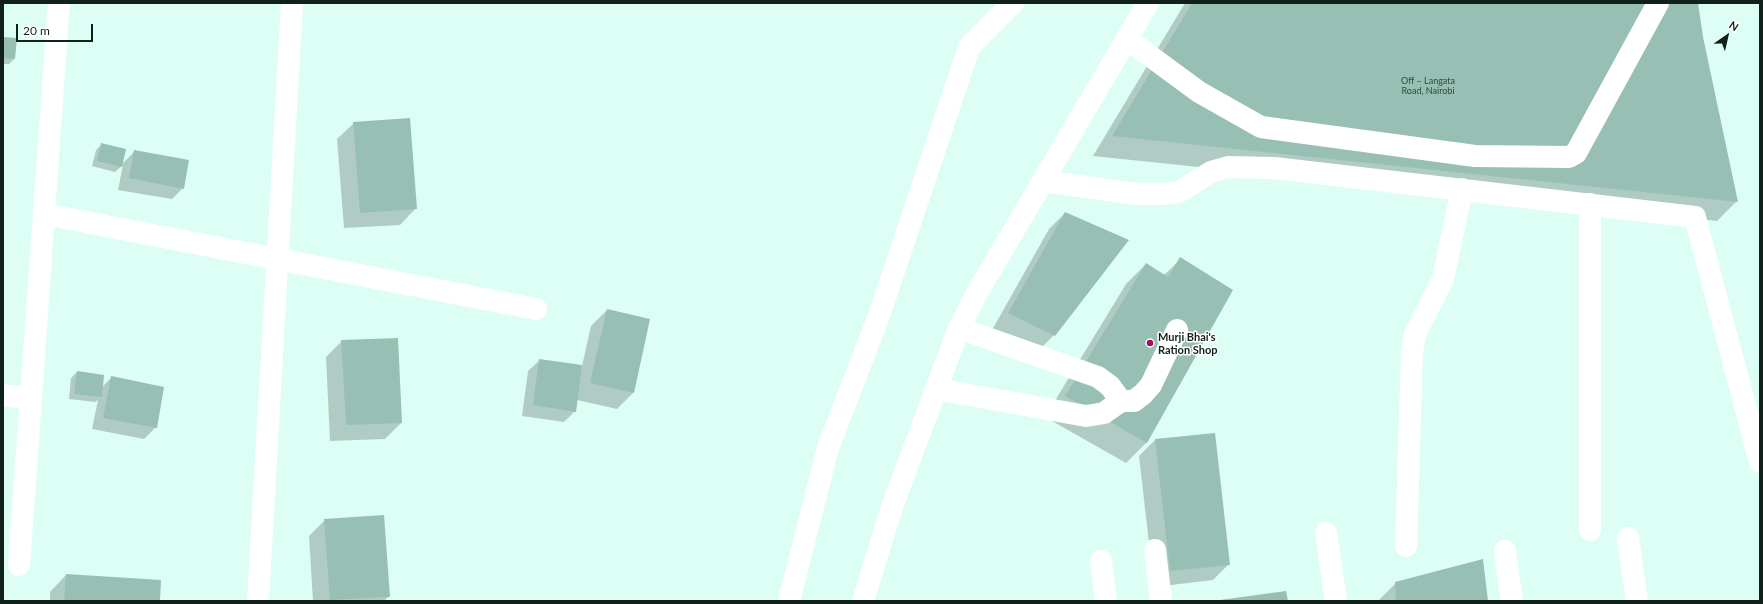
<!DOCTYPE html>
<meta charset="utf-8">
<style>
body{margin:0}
#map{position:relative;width:1763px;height:604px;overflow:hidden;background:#ddfef4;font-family:Lato,sans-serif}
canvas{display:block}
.frame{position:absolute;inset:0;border:4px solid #10201b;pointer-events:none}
.north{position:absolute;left:1707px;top:16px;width:40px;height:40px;-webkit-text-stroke:3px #fff;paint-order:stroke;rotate:34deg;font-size:11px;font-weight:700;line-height:16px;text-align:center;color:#10201b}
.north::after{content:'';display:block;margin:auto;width:14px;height:18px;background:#10201b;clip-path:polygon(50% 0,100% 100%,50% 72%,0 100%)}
.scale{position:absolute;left:16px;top:24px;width:77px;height:18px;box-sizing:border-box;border:2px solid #10201b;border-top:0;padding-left:5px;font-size:12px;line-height:14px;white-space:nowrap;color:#10201b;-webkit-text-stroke:3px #fff;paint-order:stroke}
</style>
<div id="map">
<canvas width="1763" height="604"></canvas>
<div class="frame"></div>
<div class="north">N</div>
<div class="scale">20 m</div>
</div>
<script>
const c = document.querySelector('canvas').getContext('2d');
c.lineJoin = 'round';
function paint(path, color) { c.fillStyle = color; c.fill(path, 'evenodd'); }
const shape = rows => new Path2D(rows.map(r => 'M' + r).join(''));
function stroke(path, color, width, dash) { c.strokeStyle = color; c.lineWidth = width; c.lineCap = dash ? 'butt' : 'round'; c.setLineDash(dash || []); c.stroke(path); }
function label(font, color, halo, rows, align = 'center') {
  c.font = font + ' Lato,sans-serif'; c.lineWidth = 3; c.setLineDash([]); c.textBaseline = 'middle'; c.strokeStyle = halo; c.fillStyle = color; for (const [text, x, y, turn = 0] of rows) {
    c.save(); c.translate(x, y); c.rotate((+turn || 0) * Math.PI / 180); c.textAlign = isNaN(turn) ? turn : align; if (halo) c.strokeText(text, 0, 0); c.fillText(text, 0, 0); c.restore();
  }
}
paint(shape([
 [1185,3,1697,3,1702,37,1737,201,1717,221,1093,156],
 [3,38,14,59,9,64,3,64],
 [354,123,416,208,400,225,344,228,337,139],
 [101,145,122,164,135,151,183,188,172,199,118,190,123,165,115,172,92,166,96,150],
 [1065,213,1054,335,1038,351,992,330,1049,229],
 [1181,259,1232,291,1146,443,1126,463,1045,417,1126,284,1146,264,1164,275],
 [607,310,633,393,617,409,577,400,575,411,564,422,522,416,528,371,540,360,582,366,591,326],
 [342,341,401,423,385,439,330,441,326,357],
 [77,372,102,387,111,378,156,427,144,439,92,429,98,400,95,402,69,399,71,378],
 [1214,434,1229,564,1213,580,1154,587,1139,456,1155,440],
 [325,520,389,596,384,601,313,601,309,536],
 [66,575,159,601,50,601,50,592],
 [1396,583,1487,601,1378,601]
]), '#0003');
paint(shape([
 [1192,3,1698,3,1703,37,1738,202,1112,136],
 [3,37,17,38,15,59,3,58],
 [410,118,417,209,360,213,353,122],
 [101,143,126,149,122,167,97,161],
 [134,150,189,160,184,189,129,178],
 [1065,212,1129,240,1055,336,1008,313],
 [1180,257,1233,290,1147,443,1065,396,1146,263,1168,277],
 [607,309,650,319,634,393,590,383],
 [398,338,402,423,346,425,341,340],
 [539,359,582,365,576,412,533,405],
 [77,371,104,375,102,397,74,394],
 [111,376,164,387,157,428,103,418],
 [1215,433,1230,565,1170,571,1155,439],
 [384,515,390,597,330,600,324,519],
 [1483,559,1488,601,1396,601,1395,582],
 [66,574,161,580,160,601,64,601],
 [1286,591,1288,601,1220,601,1220,600]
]), '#97bfb3');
stroke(shape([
 [1127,39,1199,92,1261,127,1475,156,1569,157,1576,153,1658,3],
 [1043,181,1137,194,1164,194,1179,192,1211,172,1228,167,1274,168,1695,217,1760,462],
 [1590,204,1590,530],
 [44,214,536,309],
 [959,328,1098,377,1110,386,1121,401],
 [936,389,1086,416,1104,413,1121,401,1134,401,1143,394,1151,385,1177,330],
 [3,395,31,399],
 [1326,533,1336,601],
 [1628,538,1637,601],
 [1406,546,1412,351,1416,332,1443,279,1462,189],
 [1155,550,1161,601],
 [1505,551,1512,601],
 [1101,561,1106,601],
 [19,565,59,3],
 [258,601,292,3],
 [789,601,828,448,880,313,969,47,1013,3],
 [863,601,892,507,959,328,977,293,1148,3]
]), '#fff', 22);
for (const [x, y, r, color] of [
 [1150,343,4,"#9e115e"]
]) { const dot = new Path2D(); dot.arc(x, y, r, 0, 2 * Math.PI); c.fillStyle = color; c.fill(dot); stroke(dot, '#fff', 1.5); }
label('9px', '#324841', null, [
 ["Off – Langata",1428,81],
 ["Road, Nairobi",1428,91]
]);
label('bold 11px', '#10201b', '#fff', [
 ["Murji Bhai's",1158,337],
 ["Ration Shop",1158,350]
], 'left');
</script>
